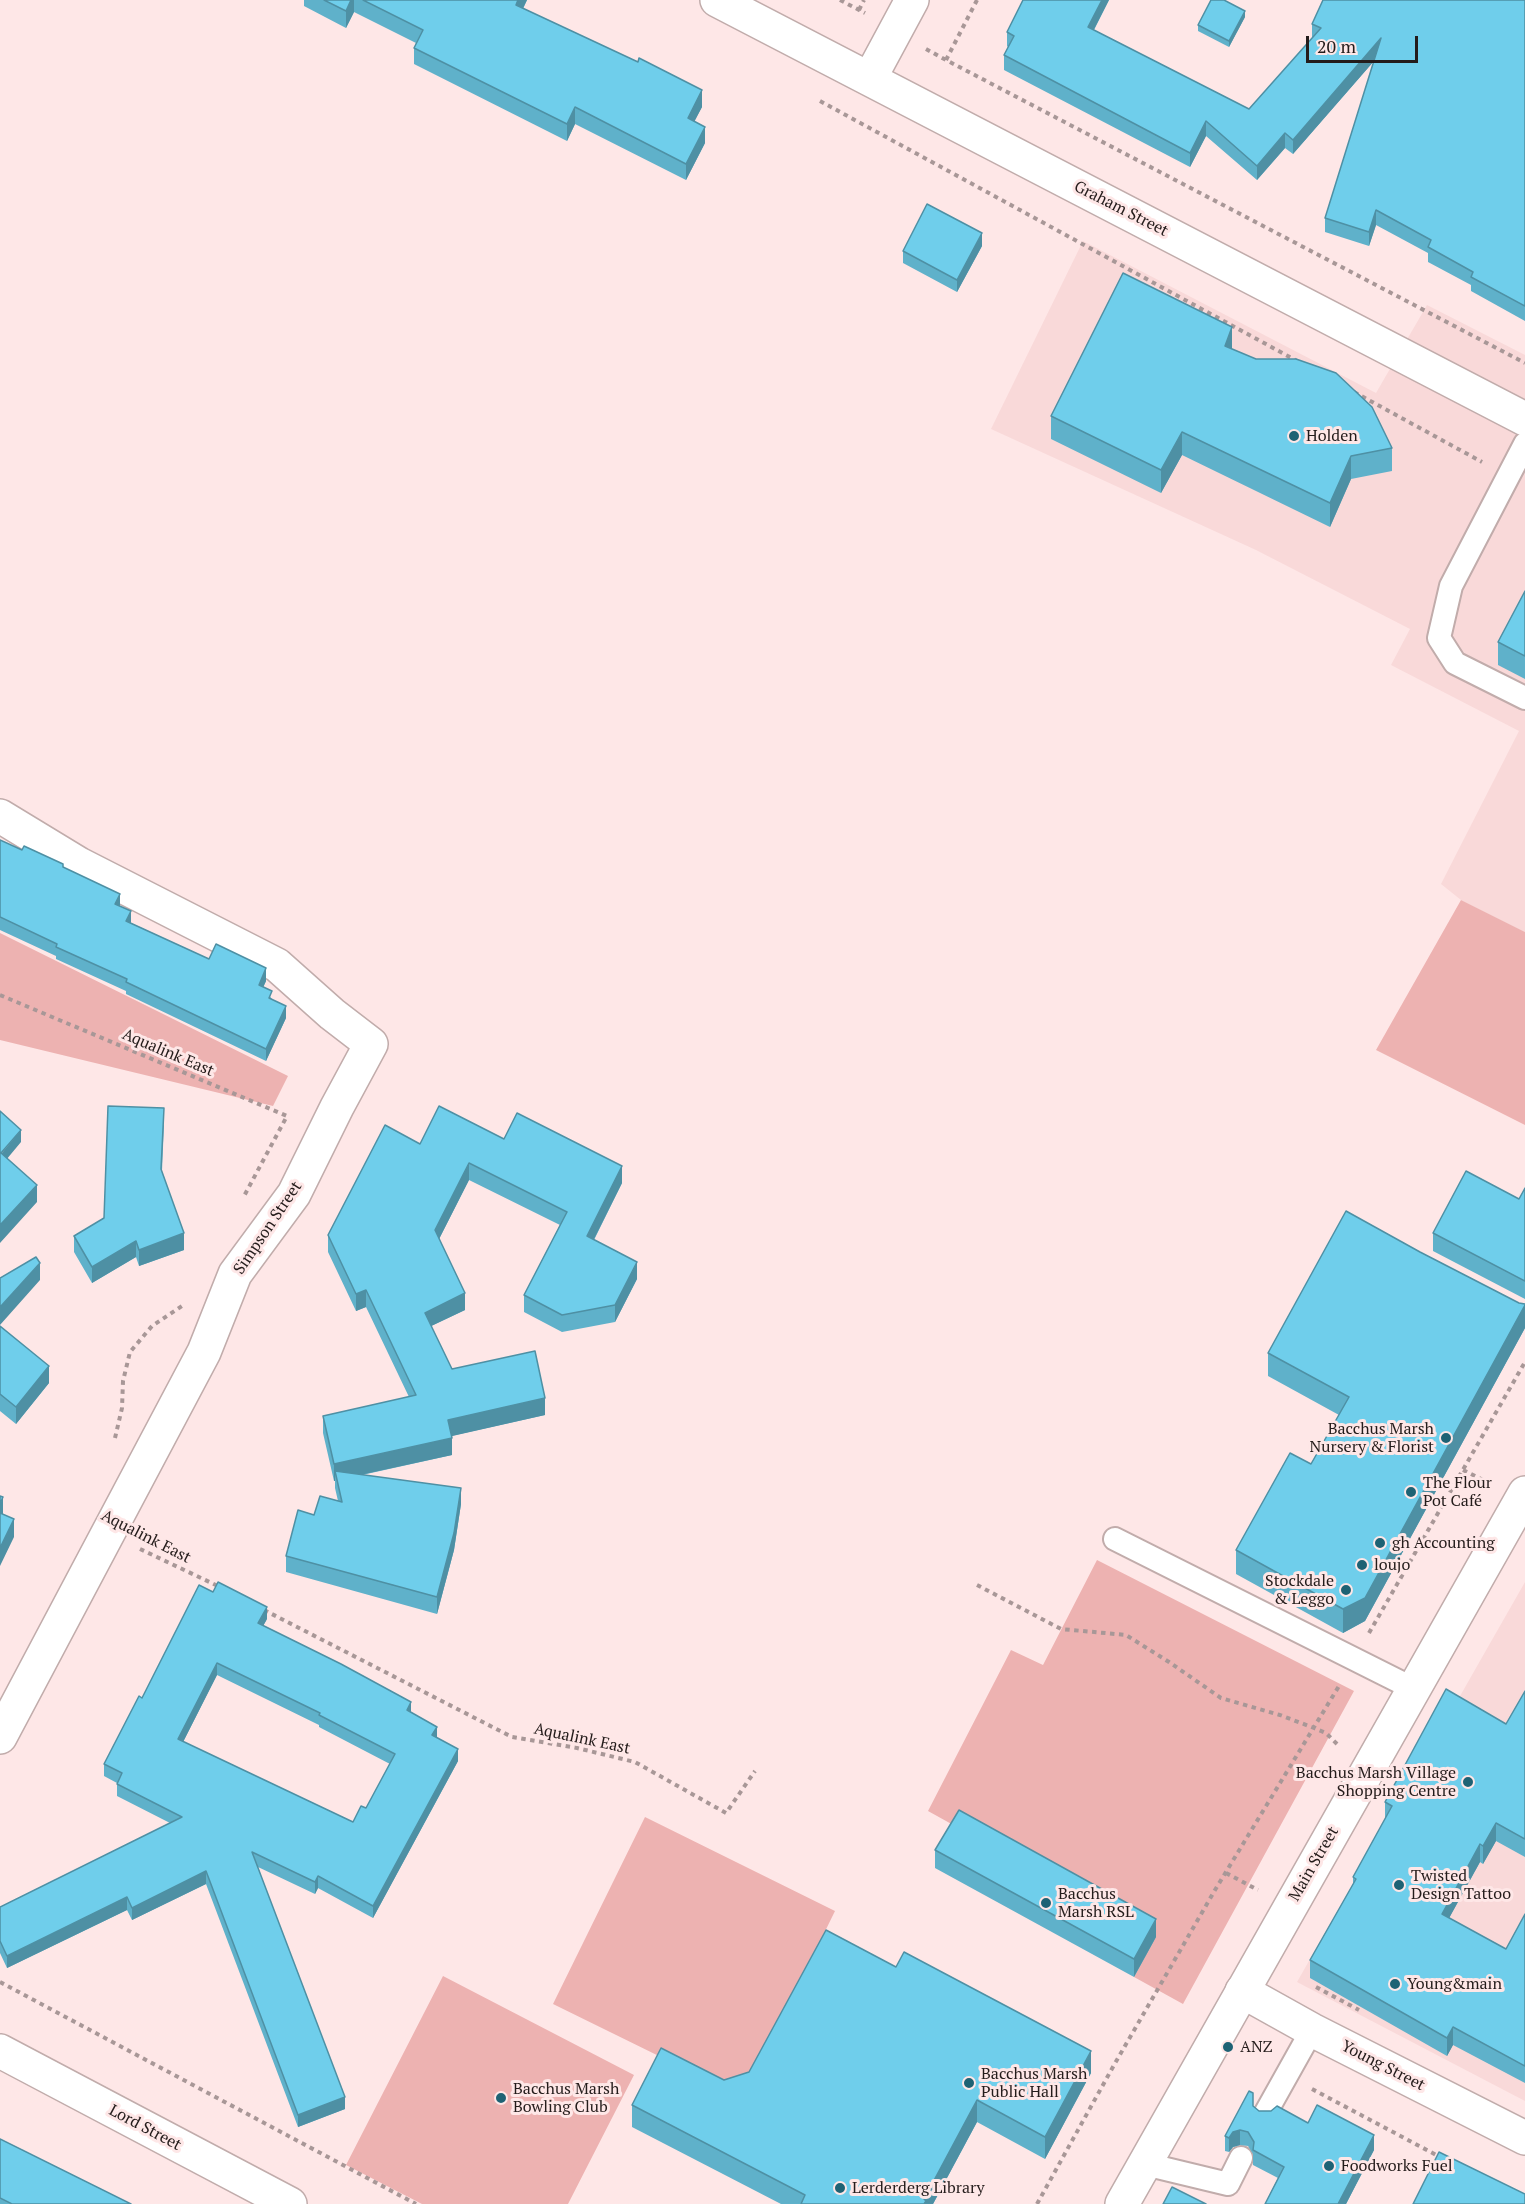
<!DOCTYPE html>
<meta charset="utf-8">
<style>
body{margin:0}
#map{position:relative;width:1525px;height:2204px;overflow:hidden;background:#fee7e7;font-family:"PT Serif",serif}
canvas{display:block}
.scale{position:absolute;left:1306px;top:36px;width:112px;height:27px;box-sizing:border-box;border:3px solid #241c1b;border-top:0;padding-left:8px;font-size:18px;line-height:21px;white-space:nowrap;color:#241c1b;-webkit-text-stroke:4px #fee7e7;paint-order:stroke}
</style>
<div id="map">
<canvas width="1525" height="2204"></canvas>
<div class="scale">20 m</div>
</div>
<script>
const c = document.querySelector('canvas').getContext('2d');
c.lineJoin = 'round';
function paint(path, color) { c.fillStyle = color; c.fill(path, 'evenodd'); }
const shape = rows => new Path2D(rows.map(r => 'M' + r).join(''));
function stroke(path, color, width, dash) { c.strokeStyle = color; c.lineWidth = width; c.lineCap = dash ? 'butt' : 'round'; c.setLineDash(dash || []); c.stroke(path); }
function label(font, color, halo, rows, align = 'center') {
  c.font = font + ' "PT Serif",serif'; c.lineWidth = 6; c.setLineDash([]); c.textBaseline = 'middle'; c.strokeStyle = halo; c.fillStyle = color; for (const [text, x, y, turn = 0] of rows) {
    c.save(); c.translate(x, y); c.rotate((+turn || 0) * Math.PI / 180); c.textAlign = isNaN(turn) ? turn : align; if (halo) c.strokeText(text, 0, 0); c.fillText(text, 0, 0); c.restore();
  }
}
paint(shape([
 [1083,241,1376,393,1427,305,1525,355,1525,932,1461,900,1441,884,1519,731,1391,665,1410,629,1256,550,991,429],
 [1525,1582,1525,2101,1297,1982]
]), '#f9d9d9');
paint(shape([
 [1461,900,1525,932,1525,1125,1376,1050],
 [0,933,288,1076,273,1106,0,1040],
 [1097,1560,1354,1691,1183,2004,1134,1977,1155,1937,928,1811,1011,1650,1043,1665],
 [645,1817,835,1911,751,2082,726,2089,553,2004],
 [443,1976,634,2075,568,2204,422,2204,346,2165]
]), '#edb2b1');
const service = shape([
 [1525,444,1451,586,1439,638,1455,663,1525,698],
 [1115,1539,1414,1689],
 [1265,2114,1312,2030],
 [1145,2164,1228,2184,1241,2158]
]);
const minor = shape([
 [717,0,1525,419],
 [870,78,912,0],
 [0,816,79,864,277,965,332,1014,371,1044,337,1107,294,1194,235,1274,204,1352,0,1737],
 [1242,1991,1312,2030,1525,2138],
 [0,2051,290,2204]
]);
const secondary = shape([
 [1122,2204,1525,1493]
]);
stroke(service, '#c1acab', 26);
stroke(minor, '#c1acab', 36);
stroke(secondary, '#c1acab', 36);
stroke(shape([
 [840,0,865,13],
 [977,0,946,60,1525,363],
 [859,10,864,0],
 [926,49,946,60],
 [820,101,1297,361],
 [1354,392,1482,462],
 [0,995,287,1116,243,1198],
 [115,1438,122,1408,123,1381,130,1352,152,1326,182,1306],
 [1463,1470,1489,1483],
 [140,1549,220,1587],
 [977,1585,1061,1629,1126,1635,1169,1662,1221,1698,1280,1715,1314,1728,1326,1733,1340,1747],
 [264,1610,512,1737,577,1748,635,1762,726,1813,755,1771],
 [1369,1633,1525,1362],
 [1226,1873,1258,1890],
 [0,1982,416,2204],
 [1316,1987,1359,2010],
 [1312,2089,1440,2157],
 [1037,2204,1114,2065,1215,1890,1339,1686]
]), '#a89797', 4, [4.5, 4.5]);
stroke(service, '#fff', 22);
stroke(minor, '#fff', 33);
stroke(secondary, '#fff', 33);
paint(shape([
 [304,0,527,0,523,9,702,107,694,121,705,143,686,180,575,124,567,141,414,64,414,48,416,43,354,12,346,28,304,6],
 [1023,0,1109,0,1094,30,1249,109,1312,38,1312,24,1525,0,1525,321,1471,291,1471,285,1428,262,1428,253,1376,225,1369,246,1325,232,1325,218,1374,61,1293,154,1285,148,1257,180,1206,136,1190,167,1004,70,1004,55,1008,47,1007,46,1007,32],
 [1245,17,1229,47,1198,31,1198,25],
 [982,246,957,292,903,263,903,251],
 [1232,349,1392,448,1392,471,1351,479,1330,527,1182,455,1161,493,1051,439,1051,416],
 [1525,591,1525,679,1498,665,1498,642],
 [0,840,22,850,63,867,120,906,131,923,209,959,266,981,263,987,286,1018,266,1061,126,994,126,991,56,959,56,956,0,930],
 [164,1124,162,1171,184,1250,139,1266,136,1257,92,1283,74,1252,74,1236,104,1218],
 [504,1139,622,1183,594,1240,637,1279,615,1322,562,1332,524,1312,524,1295,560,1225,469,1180,439,1239,465,1310,431,1326,452,1369,545,1415,451,1436,452,1455,362,1475,461,1504,454,1550,437,1614,286,1572,286,1556,314,1515,338,1501,335,1488,335,1481,334,1481,323,1433,323,1416,409,1397,366,1307,356,1311,328,1252,328,1235,420,1144],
 [1525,1188,1525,1299,1433,1251,1433,1233,1519,1199],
 [1420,1252,1519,1303,1525,1304,1525,1328,1365,1621,1343,1633,1236,1574,1236,1550,1311,1464,1339,1415,1268,1376,1268,1353],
 [0,1326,49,1383,16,1424,0,1411],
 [267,1619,263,1626,411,1713,437,1738,458,1761,373,1918,318,1888,315,1894,258,1867,345,2109,298,2127,206,1884,132,1920,127,1910,7,1968,0,1953,0,1907,170,1823,117,1796,117,1783,104,1776,104,1764,142,1698],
 [217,1675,319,1725,319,1727,390,1764,366,1808,353,1822,183,1742],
 [1525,1691,1525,1857,1496,1841,1483,1864,1480,1862,1449,1918,1506,1949,1525,1914,1525,2083,1453,2045,1447,2056,1310,1978,1310,1960,1353,1884,1353,1877,1385,1820,1385,1802,1506,1724],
 [935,1850,1156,1937,1134,1977,935,1868],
 [749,2072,1091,2073,1045,2159,977,2122,933,2204,781,2204,632,2127,632,2105,724,2080],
 [1253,2106,1259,2111,1308,2123,1374,2150,1346,2204,1265,2204,1278,2178,1253,2165,1253,2154,1248,2146,1240,2145,1233,2147,1229,2152,1225,2151,1225,2136],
 [0,2139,131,2204,0,2204]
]), '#5fb1ca');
paint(shape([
 [351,0,354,0,354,12,346,28,346,11],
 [518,0,527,0,516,22,516,5],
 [1102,0,1109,0,1088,41,1088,27],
 [1245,11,1245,17,1229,47,1229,41],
 [1381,38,1381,53,1293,154,1293,140],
 [702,90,702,107,688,134,688,118],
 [575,107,575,124,567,141,567,124],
 [1206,121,1206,136,1190,167,1190,153],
 [705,127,705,143,686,180,686,164],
 [1285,133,1285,148,1257,180,1257,166],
 [1376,210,1376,225,1369,246,1369,232],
 [982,233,982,246,957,292,957,280],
 [1232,327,1232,351,1225,346],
 [1182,432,1182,455,1161,493,1161,470],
 [1351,456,1351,479,1330,527,1330,503],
 [120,894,120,906,115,904],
 [131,911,131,923,126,921],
 [266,968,266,981,259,997,259,985],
 [286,1006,286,1018,266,1061,266,1049],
 [21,1130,21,1142,1,1166,1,1154],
 [469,1163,469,1180,435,1247,435,1230],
 [622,1166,622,1183,587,1253,587,1236],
 [37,1185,37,1202,0,1243,0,1225],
 [184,1233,184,1250,139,1266,139,1250],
 [136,1241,136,1257,92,1283,92,1267],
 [637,1262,637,1279,615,1322,615,1305],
 [40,1263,40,1280,0,1325,0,1307],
 [366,1290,366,1307,356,1311,356,1294],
 [465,1293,465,1310,425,1329,425,1313],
 [1525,1305,1525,1328,1365,1621,1343,1633,1343,1609],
 [49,1366,49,1383,16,1424,16,1407],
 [545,1398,545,1415,448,1437,448,1420],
 [452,1438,452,1455,337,1480,335,1471,335,1481,334,1481,334,1464],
 [461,1488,461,1504,454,1550,437,1614,437,1597],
 [3,1497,3,1515,0,1522,0,1504],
 [14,1519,14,1537,0,1566,0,1548],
 [267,1607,267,1619,258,1635,258,1623],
 [217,1663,217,1675,178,1752,178,1739],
 [411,1702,411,1714,407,1710],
 [437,1727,437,1739,432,1735],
 [458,1749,458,1761,373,1918,373,1906],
 [1496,1823,1496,1841,1483,1864,1483,1846],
 [1480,1844,1480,1862,1442,1931,1442,1914],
 [206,1871,206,1884,132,1920,132,1908],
 [318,1876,318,1888,315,1894,315,1882],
 [127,1897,127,1910,7,1968,7,1956],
 [1156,1919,1156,1937,1134,1977,1134,1959],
 [1453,2027,1453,2045,1447,2056,1447,2038],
 [1091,2051,1091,2073,1045,2159,1045,2137],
 [345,2097,345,2109,298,2127,298,2115],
 [977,2100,977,2122,933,2204,924,2204,924,2199],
 [1240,2130,1240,2145,1233,2147,1229,2152,1229,2138,1233,2132],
 [1374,2135,1374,2150,1346,2204,1338,2204]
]), '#4e90a4');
const building = shape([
 [324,0,351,0,346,11,324,0],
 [363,0,518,0,516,5,638,62,639,58,702,90,688,118,705,127,686,164,575,107,567,124,414,48,423,30,363,0],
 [1023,0,1102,0,1088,27,1249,109,1321,28,1312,24,1323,0,1525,0,1525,306,1471,277,1473,272,1428,247,1431,240,1376,210,1369,232,1325,218,1381,38,1293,140,1285,133,1257,166,1206,121,1190,153,1004,55,1014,36,1007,32,1023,0],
 [1211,0,1224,0,1245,11,1229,41,1198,25,1211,0],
 [927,204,982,233,957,280,903,251,927,204],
 [1123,273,1232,327,1225,346,1256,359,1296,359,1336,373,1372,407,1392,448,1351,456,1330,503,1182,432,1161,470,1051,416,1123,273],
 [1525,591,1525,656,1498,642,1525,591],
 [0,840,22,850,24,846,63,864,63,867,120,894,115,904,131,911,126,921,209,959,216,944,266,968,259,985,272,991,269,998,286,1006,266,1049,126,982,127,979,56,947,57,944,0,917,0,840],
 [108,1106,164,1108,161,1169,184,1233,139,1250,136,1241,92,1267,74,1236,104,1218,108,1106],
 [439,1106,504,1139,517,1113,622,1166,587,1236,637,1262,615,1305,562,1315,524,1295,567,1212,469,1163,435,1230,465,1293,425,1313,452,1369,535,1351,545,1398,448,1420,452,1438,334,1464,323,1416,416,1395,366,1290,356,1294,328,1235,385,1125,420,1144,439,1106],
 [0,1111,21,1130,1,1153,0,1152,0,1111],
 [0,1152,37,1185,0,1225,0,1152],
 [1466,1171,1519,1199,1525,1188,1525,1281,1433,1233,1466,1171],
 [1346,1211,1420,1252,1519,1303,1525,1304,1525,1305,1365,1598,1343,1609,1236,1550,1290,1453,1311,1464,1349,1397,1268,1353,1346,1211],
 [36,1257,40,1263,0,1307,0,1278,36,1257],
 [0,1326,49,1366,16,1407,0,1394,0,1326],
 [335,1471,461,1488,454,1533,437,1597,286,1556,298,1510,314,1515,320,1496,342,1502,335,1471],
 [0,1496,3,1497,0,1504,0,1496],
 [0,1513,14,1519,0,1548,0,1513],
 [218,1582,267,1607,258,1623,341,1664,411,1702,407,1710,437,1727,432,1735,458,1749,373,1906,318,1876,315,1882,252,1852,345,2097,298,2115,206,1871,132,1908,127,1897,7,1956,0,1941,0,1907,182,1817,117,1784,122,1773,104,1764,139,1696,142,1698,199,1585,213,1592,218,1582],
 [217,1663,320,1713,319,1715,395,1754,366,1808,361,1806,353,1822,178,1739,217,1663],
 [1446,1689,1506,1724,1525,1691,1525,1839,1496,1823,1483,1846,1480,1844,1442,1914,1506,1949,1525,1914,1525,2066,1453,2027,1447,2038,1310,1960,1356,1879,1353,1877,1392,1806,1385,1802,1446,1689],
 [959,1810,1156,1919,1134,1959,935,1850,959,1810],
 [826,1930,896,1967,904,1952,1091,2051,1045,2137,977,2100,924,2199,926,2201,924,2204,801,2204,805,2195,632,2105,661,2048,724,2080,749,2072,826,1930],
 [1249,2091,1253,2093,1253,2106,1259,2111,1271,2111,1277,2106,1308,2123,1317,2105,1374,2135,1338,2204,1265,2204,1284,2167,1253,2150,1254,2142,1248,2132,1240,2130,1233,2132,1229,2138,1225,2136,1249,2091],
 [0,2139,131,2204,12,2204,0,2198,0,2139],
 [1439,2152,1525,2194,1525,2204,1413,2204,1439,2152],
 [1172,2187,1206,2204,1163,2204,1172,2187]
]);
paint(building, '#6fceeb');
stroke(building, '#4e90a4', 1.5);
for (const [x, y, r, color] of [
 [1294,436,6,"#1e6274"],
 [1446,1438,6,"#1e6274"],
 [1411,1492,6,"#1e6274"],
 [1380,1543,6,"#1e6274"],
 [1362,1565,6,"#1e6274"],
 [1346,1590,6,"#1e6274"],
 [1468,1782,6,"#1e6274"],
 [1399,1885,6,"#1e6274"],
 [1046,1903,6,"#1e6274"],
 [1395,1984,6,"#1e6274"],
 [1228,2047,6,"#1e6274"],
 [969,2083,6,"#1e6274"],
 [501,2098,6,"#1e6274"],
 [1329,2166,6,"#1e6274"],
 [840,2188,6,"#1e6274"]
]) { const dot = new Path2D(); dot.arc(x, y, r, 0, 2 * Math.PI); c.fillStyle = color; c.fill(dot); stroke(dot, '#fee7e7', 2); }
label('16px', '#241c1b', '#fee7e7', [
 ["Graham Street",1121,209,27],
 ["Aqualink East",168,1053,23],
 ["Simpson Street",268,1228,-56],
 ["Aqualink East",146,1537,27],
 ["Aqualink East",582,1739,12],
 ["Main Street",1314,1864,-60],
 ["Young Street",1383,2066,27],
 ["Lord Street",145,2128,28]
]);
label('16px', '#241c1b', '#fee7e7', [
 ["Holden",1306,436],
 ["Bacchus Marsh",1434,1429,"right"],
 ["Nursery & Florist",1434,1447,"right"],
 ["The Flour",1423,1483],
 ["Pot Café",1423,1501],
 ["gh Accounting",1392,1543],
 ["loujo",1374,1565],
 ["Stockdale",1334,1581,"right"],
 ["& Leggo",1334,1599,"right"],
 ["Bacchus Marsh Village",1456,1773,"right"],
 ["Shopping Centre",1456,1791,"right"],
 ["Twisted",1411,1876],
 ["Design Tattoo",1411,1894],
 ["Bacchus",1058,1894],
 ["Marsh RSL",1058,1912],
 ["Young&main",1407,1984],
 ["ANZ",1240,2047],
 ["Bacchus Marsh",981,2074],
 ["Public Hall",981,2092],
 ["Bacchus Marsh",513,2089],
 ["Bowling Club",513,2107],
 ["Foodworks Fuel",1341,2166],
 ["Lerderderg Library",852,2188]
], 'left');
</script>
